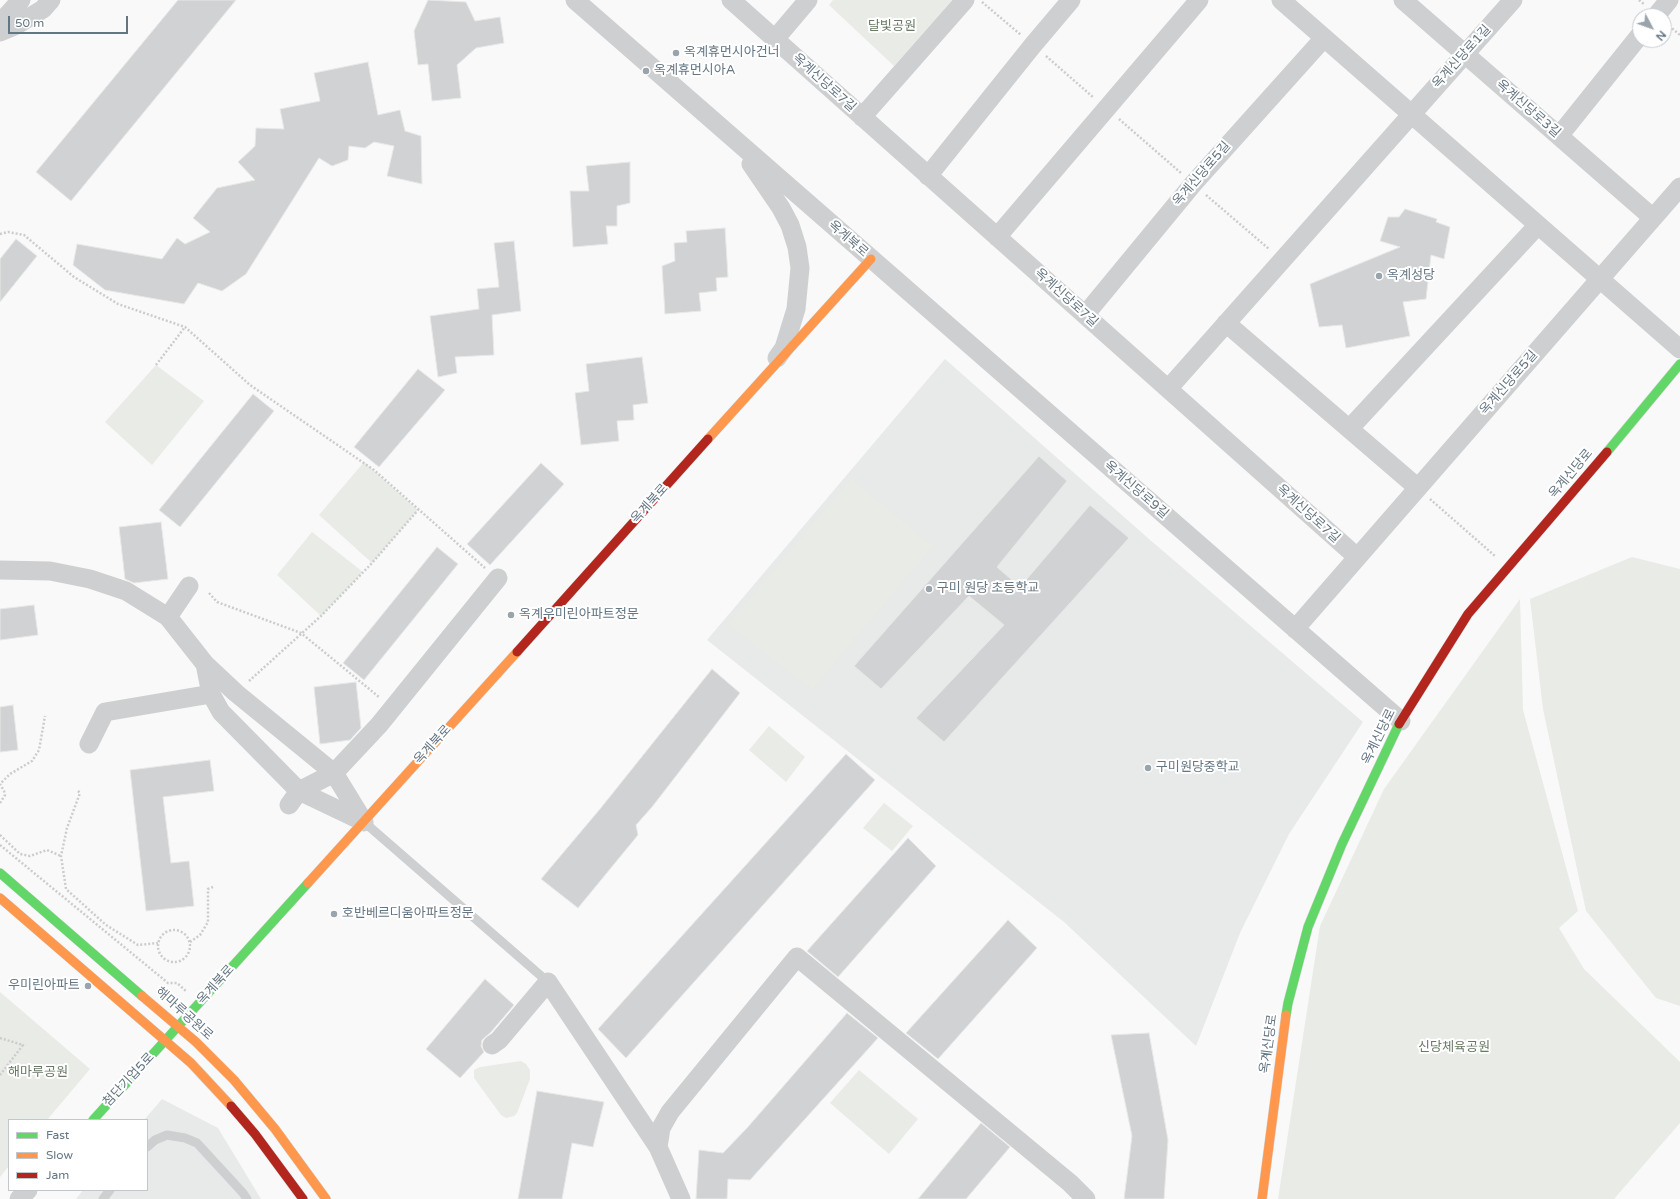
<!DOCTYPE html>
<meta charset="utf-8">
<style>
body{margin:0}
#map{position:relative;width:1680px;height:1199px;overflow:hidden;background:#f9f9f9;font-family:"Varela Round",sans-serif}
canvas{display:block}
.legend{position:absolute;left:8px;top:1119px;width:140px;height:72px;box-sizing:border-box;background:#fff;border:1px solid #c1c8cd;margin:0;padding:5px 7px;list-style:none;font-size:12px;color:#657683}
.legend li{display:flex;align-items:center;gap:8px;height:20px}
.legend b{width:20px;border:1px solid #c1c8cd}
.north{position:absolute;left:1632px;top:8px;width:40px;height:40px;box-sizing:border-box;background:#fff;border:1px solid #c1c8cd;border-radius:50%;rotate:131deg;font-size:11px;font-weight:700;line-height:16px;text-align:center;color:#657683}
.north::after{content:'';display:block;margin:auto;width:14px;height:18px;background:#99a4ac;clip-path:polygon(50% 0,100% 100%,50% 72%,0 100%)}
.scale{position:absolute;left:8px;top:16px;width:120px;height:18px;box-sizing:border-box;border:2px solid #657683;border-top:0;padding-left:5px;font-size:12px;line-height:14px;white-space:nowrap;color:#657683;-webkit-text-stroke:3px #fff;paint-order:stroke}
</style>
<div id="map">
<canvas width="1680" height="1199"></canvas>
<ul class="legend">
<li><b style="height:5px;background:#63d668"></b>Fast</li>
<li><b style="height:5px;background:#ff974d"></b>Slow</li>
<li><b style="height:5px;background:#b3261e"></b>Jam</li>
</ul>
<div class="north">N</div>
<div class="scale">50 m</div>
</div>
<script>
const c = document.querySelector('canvas').getContext('2d');
c.lineJoin = 'round';
function paint(path, color) { c.fillStyle = color; c.fill(path, 'evenodd'); }
const shape = rows => new Path2D(rows.map(r => 'M' + r).join(''));
function stroke(path, color, width, dash) { c.strokeStyle = color; c.lineWidth = width; c.lineCap = dash ? 'butt' : 'round'; c.setLineDash(dash || []); c.stroke(path); }
function label(font, color, halo, rows, align = 'center') {
  c.font = font + ' "Varela Round","Noto Sans KR",sans-serif'; c.lineWidth = 4; c.setLineDash([]); c.textBaseline = 'middle'; c.strokeStyle = halo; c.fillStyle = color; for (const [text, x, y, turn = 0] of rows) {
    c.save(); c.translate(x, y); c.rotate((+turn || 0) * Math.PI / 180); c.textAlign = isNaN(turn) ? turn : align; if (halo) c.strokeText(text, 0, 0); c.fillText(text, 0, 0); c.restore();
  }
}
paint(shape([
 [945,359,1149,539,1363,722,1289,834,1240,933,1196,1046,1064,922,707,640],
 [162,1099,218,1128,261,1199,76,1199,83,1190,147,1190,147,1120,144,1120]
]), '#e8e9e9');
paint(shape([
 [833,0,952,0,894,66,829,5],
 [156,365,204,401,152,465,105,422],
 [364,462,418,510,372,563,319,515],
 [851,479,933,546,812,690,728,624],
 [312,532,363,572,321,616,277,575],
 [1632,557,1680,569,1680,1006,1656,998,1586,911,1543,709,1530,599],
 [1520,599,1523,710,1578,911,1559,928,1584,969,1680,1062,1680,1123,1614,1199,1278,1199,1320,926,1384,789],
 [769,726,805,757,786,782,749,750],
 [884,803,913,826,892,851,863,828],
 [0,992,90,1069,47,1120,9,1120,9,1166,0,1177],
 [521,1061,526,1064,530,1070,530,1079,517,1113,514,1116,506,1118,501,1115,474,1078,474,1070,480,1067],
 [859,1070,918,1119,889,1154,830,1103]
]), '#e8ebe6');
const building = shape([
 [178,0,236,0,71,201,36,172,178,0],
 [428,0,466,2,475,21,500,17,504,43,476,48,457,65,461,98,432,101,428,64,418,65,414,31,428,0],
 [368,62,378,115,400,110,405,131,421,136,422,184,387,176,394,146,374,142,365,148,349,146,348,160,332,166,319,158,246,274,222,291,198,283,184,304,105,290,73,265,77,244,162,259,177,238,185,244,210,232,193,218,217,188,255,180,238,162,255,146,256,128,284,129,280,109,320,101,314,73,368,62],
 [630,162,630,203,617,206,617,226,606,226,608,244,573,247,570,191,589,191,586,166,630,162],
 [1405,209,1437,219,1436,222,1450,227,1444,259,1431,255,1426,299,1403,302,1410,336,1346,348,1342,325,1319,327,1310,284,1400,247,1380,241,1388,217,1399,217,1405,209],
 [725,228,728,277,716,278,717,291,699,293,701,311,665,314,662,266,675,261,674,243,687,242,686,231,725,228],
 [16,239,37,256,0,302,0,259,16,239],
 [514,241,521,311,492,315,494,355,455,357,457,373,438,377,430,316,479,309,477,289,499,287,494,243,514,241],
 [642,357,648,403,633,405,634,420,617,421,619,441,581,445,575,393,589,391,586,364,642,357],
 [418,369,445,390,379,467,354,447,418,369],
 [253,394,274,411,180,527,159,510,253,394],
 [1039,456,1067,481,997,567,1020,587,1090,505,1129,538,944,742,916,718,1004,625,969,596,881,689,854,666,1039,456],
 [541,463,564,484,490,565,467,544,541,463],
 [161,522,168,579,134,583,125,579,119,527,161,522],
 [437,547,458,564,364,680,343,663,437,547],
 [34,605,38,635,0,640,0,609,34,605],
 [712,669,740,693,652,807,636,825,638,835,578,908,541,879,600,809,712,669],
 [356,682,361,728,350,740,320,744,314,687,356,682],
 [13,705,18,750,0,752,0,707,13,705],
 [846,754,875,780,626,1058,598,1029,846,754],
 [210,760,214,791,163,797,171,863,189,861,194,906,146,911,130,770,210,760],
 [908,838,936,866,838,977,807,951,908,838],
 [1008,920,1037,948,938,1059,906,1033,1008,920],
 [485,979,514,1005,491,1032,482,1040,481,1046,484,1052,460,1078,426,1049,485,979],
 [847,1013,878,1038,750,1180,728,1179,727,1199,696,1199,699,1150,723,1153,747,1128,847,1013],
 [1149,1033,1168,1140,1164,1199,1124,1199,1132,1136,1111,1035,1149,1033],
 [537,1091,604,1102,593,1147,572,1143,562,1199,518,1199,537,1091],
 [981,1123,1010,1147,966,1199,918,1199,981,1123]
]);
paint(building, '#d0d2d3');
stroke(building, '#e8e8e8', 1);
const fast = shape([
 [1607,452,1680,364],
 [0,873,142,996],
 [1286,1015,1288,1003,1308,927,1342,844,1399,724],
 [93,1120,308,883]
]);
const slow = shape([
 [708,439,871,259],
 [308,883,517,652],
 [0,898,191,1063,231,1106],
 [142,996,196,1042,234,1080,275,1129,326,1199],
 [1262,1199,1286,1015]
]);
const jam = shape([
 [517,652,708,439],
 [1399,724,1468,614,1607,452],
 [231,1106,255,1134,303,1199]
]);
stroke(fast, '#d5d6d7', 10);
stroke(slow, '#d5d6d7', 10);
stroke(jam, '#d5d6d7', 10);
stroke(shape([
 [1639,0,1645,5],
 [982,2,1021,35],
 [1669,26,1680,35],
 [1046,56,1094,98],
 [1119,119,1181,173],
 [1206,195,1269,249],
 [0,234,8,232,24,235,74,277,118,304,185,327,250,385,374,470,485,568],
 [156,365,185,327],
 [1430,499,1495,556],
 [209,593,217,602,301,633,379,697],
 [249,681,321,616,372,563,418,510],
 [78,791,80,793,67,828,61,856,66,889,106,925,138,945,158,943],
 [0,803,5,795,4,791,0,784,10,774,32,761,39,750,45,716],
 [0,835,20,854,30,856,47,850,61,856],
 [0,845,168,983,177,983,186,991],
 '158 946a16 16 0 1 1 32 0a16 16 0 1 1-32 0Z',
 [190,942,200,935,208,922,208,889,213,887],
 [0,1038,23,1045,0,1075]
]), '#cbcccd', 2.5, [2, 2]);
stroke(shape([
 [364,822,548,982],
 [147,1147,155,1140,167,1135,185,1138,197,1143,243,1193,247,1199],
 [103,1199,110,1190]
]), '#cecfd0', 9);
stroke(shape([
 [575,0,1401,721],
 [731,0,1357,557],
 [1281,0,1680,349],
 [1403,0,1653,218],
 [1656,16,1669,0],
 [0,23,21,0],
 [0,32,17,25,43,9,51,0],
 [775,39,808,0],
 [862,117,965,0],
 [1559,136,1640,35],
 [751,164,781,208,790,225,797,247,800,268,796,309,784,348,777,358],
 [928,176,1033,45,1071,0],
 [997,237,1199,0],
 [1085,315,1193,184,1324,38],
 [1226,323,1418,488],
 [1168,389,1513,0],
 [1350,428,1538,225],
 [0,570,50,571,90,579,126,591,168,617,205,664],
 [168,617,189,586],
 [1295,629,1680,187],
 [205,664,236,693,334,773,364,822,299,791,221,712,211,694,205,664],
 [89,744,105,712,211,694],
 [289,805,299,791,334,773,379,725,498,578],
 [492,1045,499,1040,548,982,658,1147,681,1199],
 [658,1147,661,1128,670,1112,797,957,1070,1183,1086,1199],
 [19,1199,28,1190]
]), '#cecfd0', 19);
stroke(fast, '#63d668', 9);
stroke(slow, '#ff974d', 9);
stroke(jam, '#b3261e', 9);
for (const [x, y, r, color] of [
 [676,53,4,"#99a4ac"],
 [646,71,4,"#99a4ac"],
 [1379,276,4,"#99a4ac"],
 [929,589,4,"#99a4ac"],
 [511,615,4,"#99a4ac"],
 [1148,768,4,"#99a4ac"],
 [334,914,4,"#99a4ac"],
 [88,986,4,"#99a4ac"]
]) { const dot = new Path2D(); dot.arc(x, y, r, 0, 2 * Math.PI); c.fillStyle = color; c.fill(dot); stroke(dot, '#fff', 1.5); }
label('13px', '#687a64', '#fff', [
 ["달빛공원",892,27],
 ["신당체육공원",1454,1048],
 ["해마루공원",38,1073]
]);
label('13px', '#657683', '#fff', [
 ["옥계휴먼시아건너",684,53],
 ["옥계휴먼시아A",654,71],
 ["옥계성당",1387,276],
 ["구미 원당 초등학교",937,589],
 ["옥계우미린아파트정문",519,615],
 ["구미원당중학교",1156,768],
 ["호반베르디움아파트정문",342,914],
 ["우미린아파트",80,986,"right"]
], 'left');
label('13px', '#657683', '#fff', [
 ["옥계신당로1길",1462,57,-48],
 ["옥계신당로7길",824,83,42],
 ["옥계신당로3길",1528,109,41],
 ["옥계신당로5길",1202,174,-49],
 ["옥계북로",848,239,41],
 ["옥계신당로7길",1066,298,42],
 ["옥계신당로5길",1509,383,-49],
 ["옥계신당로",1571,474,-50],
 ["옥계신당로9길",1136,490,41],
 ["옥계북로",650,504,-48],
 ["옥계신당로7길",1308,514,42],
 ["옥계신당로",1379,737,-64],
 ["옥계북로",433,745,-48],
 ["옥계북로",216,985,-48],
 ["해마루공원로",184,1014,42],
 ["옥계신당로",1269,1044,-82],
 ["첨단기업5로",129,1080,-47]
]);
</script>
